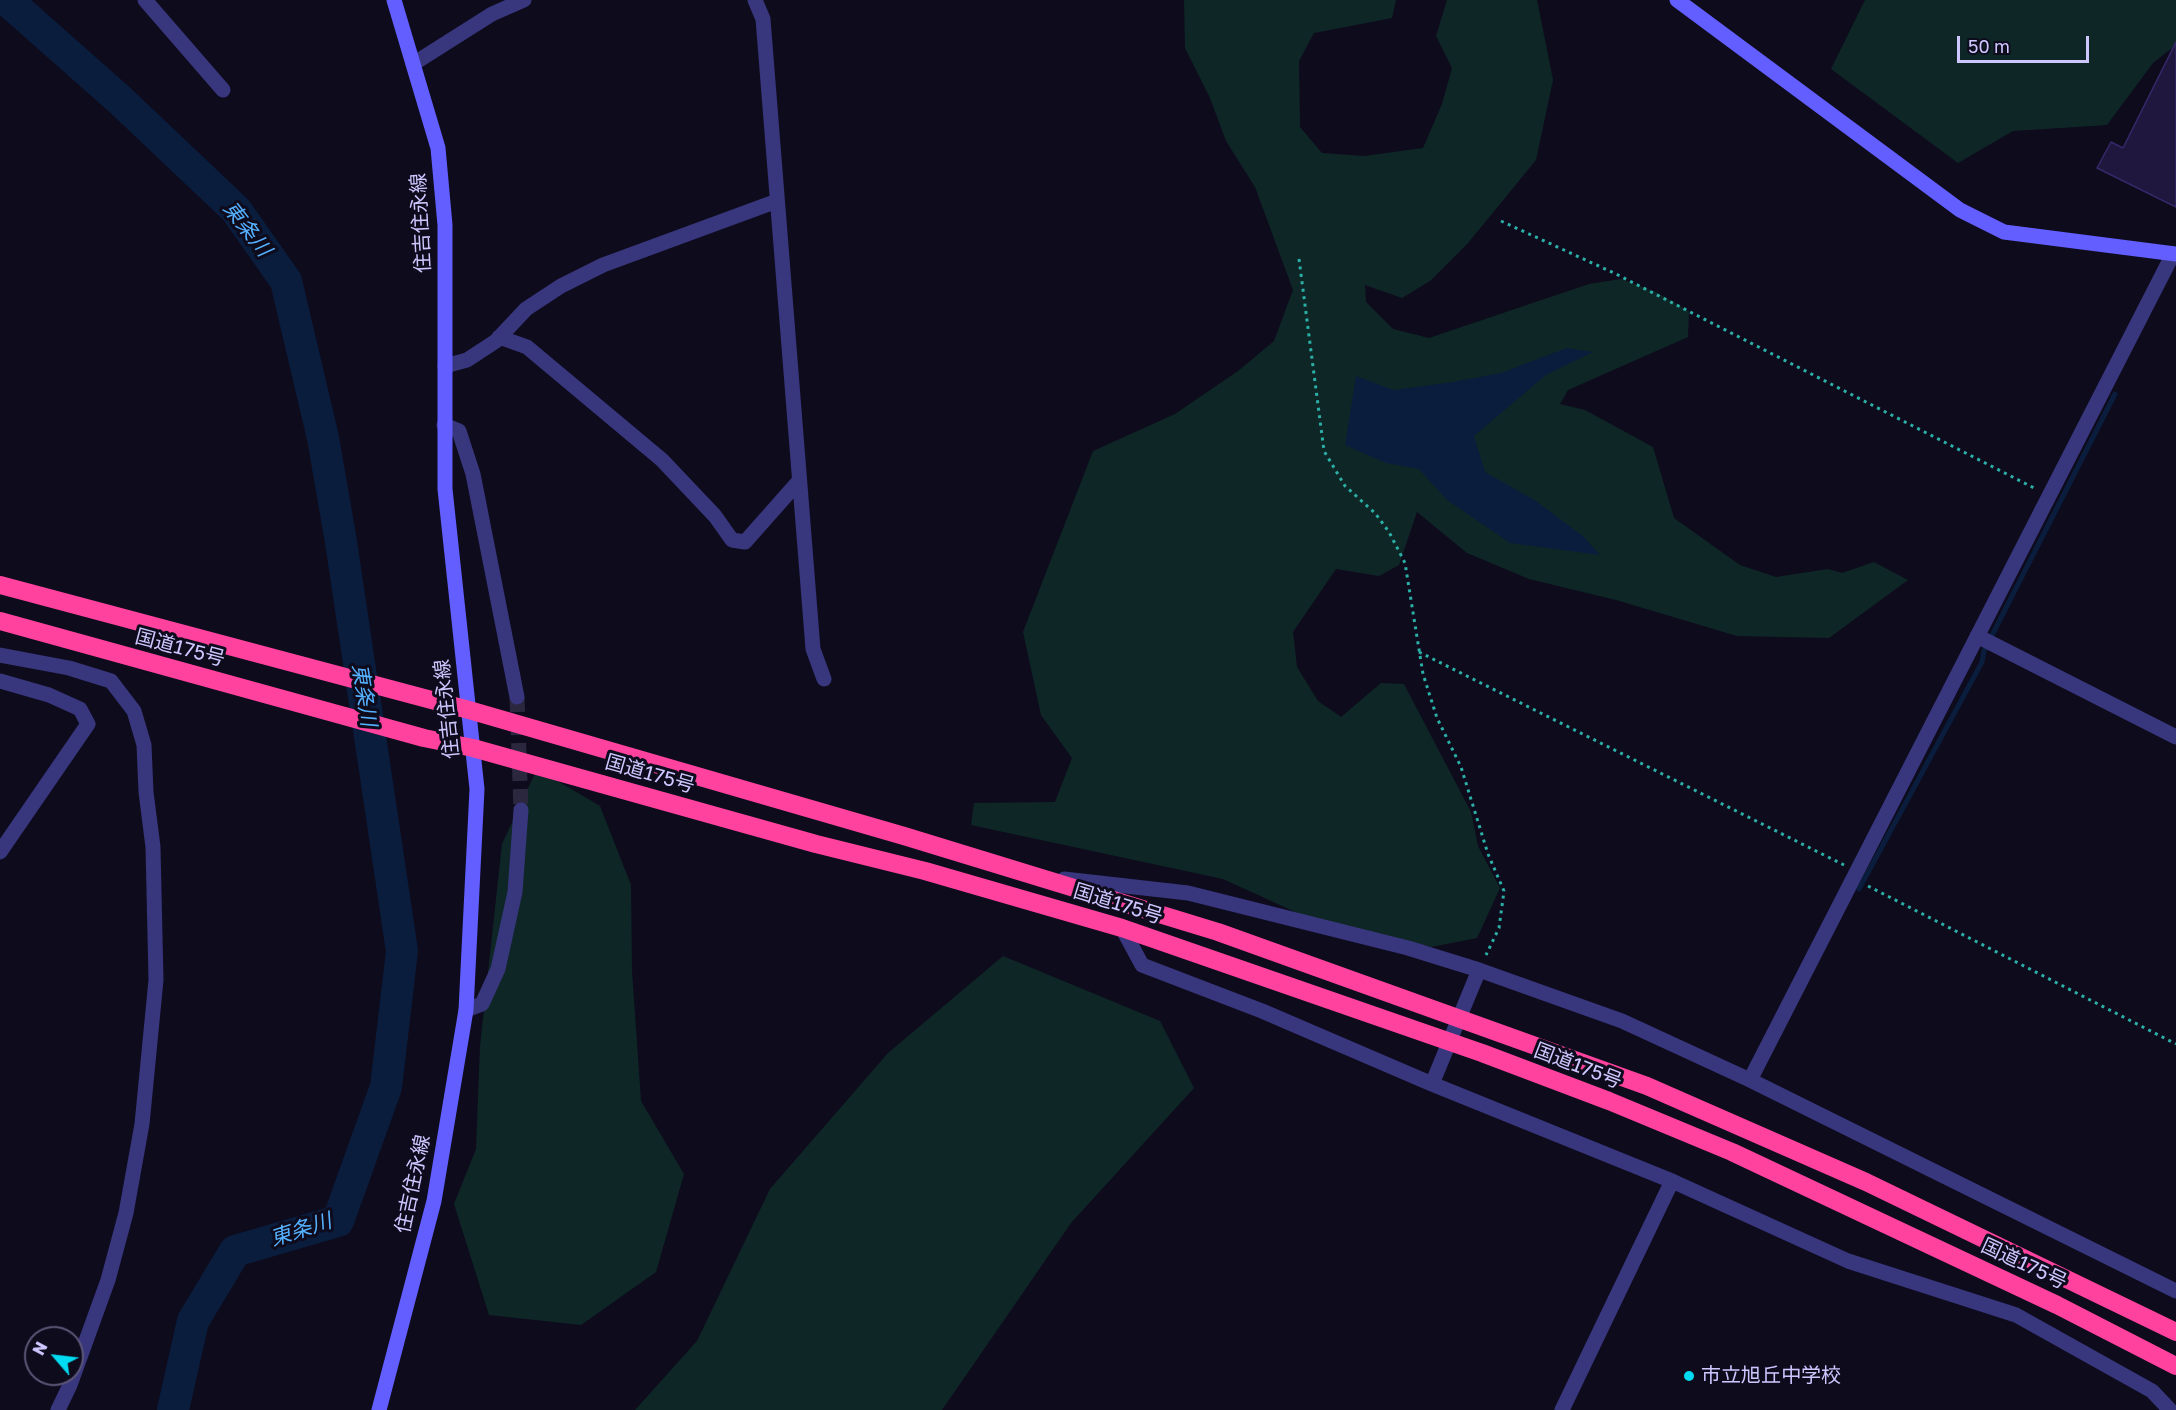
<!DOCTYPE html>
<meta charset="utf-8">
<style>
body{margin:0}
#map{position:relative;width:2176px;height:1410px;overflow:hidden;background:#0e0b1d;font-family:"Golos Text",sans-serif}
canvas{display:block}
.north{position:absolute;left:24px;top:1326px;width:60px;height:60px;box-sizing:border-box;background:#0e0b1d;border:2px solid #5b5677;border-radius:50%;rotate:298deg;font-size:16px;font-weight:700;line-height:24px;text-align:center;color:#cec7ff}
.north::after{content:'';display:block;margin:auto;width:21px;height:27px;background:#00dbf2;clip-path:polygon(50% 0,100% 100%,50% 72%,0 100%)}
.scale{position:absolute;left:1957px;top:36px;width:132px;height:27px;box-sizing:border-box;border:3px solid #cec7ff;border-top:0;padding-left:8px;font-size:18px;line-height:21px;white-space:nowrap;color:#cec7ff;-webkit-text-stroke:4px #0e0b1d;paint-order:stroke}
</style>
<div id="map">
<canvas width="2176" height="1410"></canvas>
<div class="north">N</div>
<div class="scale">50 m</div>
</div>
<script>
const c = document.querySelector('canvas').getContext('2d');
c.lineJoin = 'round';
function paint(path, color) { c.fillStyle = color; c.fill(path, 'evenodd'); }
const shape = rows => new Path2D(rows.map(r => 'M' + r).join(''));
function stroke(path, color, width, dash) { c.strokeStyle = color; c.lineWidth = width; c.lineCap = dash ? 'butt' : 'round'; c.setLineDash(dash || []); c.stroke(path); }
function label(font, color, halo, rows, align = 'center') {
  c.font = font + ' "Golos Text","Noto Sans JP",sans-serif'; c.lineWidth = 6; c.setLineDash([]); c.textBaseline = 'middle'; c.strokeStyle = halo; c.fillStyle = color; for (const [text, x, y, turn = 0] of rows) {
    c.save(); c.translate(x, y); c.rotate((+turn || 0) * Math.PI / 180); c.textAlign = isNaN(turn) ? turn : align; if (halo) c.strokeText(text, 0, 0); c.fillText(text, 0, 0); c.restore();
  }
}
paint(shape([
 [1184,0,1396,0,1392,18,1314,33,1299,61,1300,127,1322,153,1364,156,1423,148,1442,104,1452,68,1436,36,1447,0,1537,0,1553,80,1536,160,1468,243,1430,281,1402,298,1365,285,1366,302,1393,329,1429,338,1589,284,1621,279,1656,292,1689,311,1688,337,1568,390,1560,404,1585,410,1653,447,1674,518,1740,565,1776,577,1828,569,1842,573,1874,562,1908,580,1829,638,1737,636,1616,600,1529,579,1467,553,1417,512,1399,565,1379,576,1336,569,1293,632,1297,667,1318,701,1341,717,1381,683,1404,684,1471,812,1478,846,1500,888,1477,938,1431,947,1315,921,1223,879,971,825,974,803,1055,802,1072,758,1041,715,1023,632,1093,451,1175,414,1238,371,1274,341,1293,290,1255,187,1226,141,1210,98,1185,48],
 [1865,0,2176,0,2176,45,2153,63,2107,125,2013,131,1958,163,1831,69],
 [537,769,600,806,631,885,632,971,641,1101,684,1174,656,1272,581,1325,489,1315,454,1204,476,1149,480,1046,502,844],
 [1003,956,1160,1021,1194,1088,1071,1223,942,1410,635,1410,697,1341,770,1189,888,1053]
]), '#0e2726');
paint(shape([
 [1567,348,1593,352,1546,375,1474,436,1485,472,1536,501,1584,537,1600,555,1510,543,1447,500,1419,469,1386,463,1345,445,1356,376,1394,390,1453,382,1501,373]
]), '#0a1d3d');
stroke(shape([
 [1859,889,1982,662,1984,651,2115,394]
]), '#0a1d3d', 5);
stroke(shape([
 [7,0,120,100,236,210,286,281,323,438,341,542,402,951,386,1087,338,1221,235,1251,193,1321,173,1410]
]), '#0a1d3d', 32);
const building = shape([
 [2176,42,2176,207,2097,168,2111,142,2123,148,2176,42]
]);
paint(building, '#1f173e');
stroke(building, '#36296a', 1.5);
stroke(shape([
 [517,697,521,810]
]), '#2b273f', 15, [15, 8]);
stroke(shape([
 [1501,221,1616,274,2036,489],
 [1299,259,1324,451,1345,486,1375,513,1389,532,1405,563,1423,674,1437,718,1461,767,1488,854,1504,891,1499,928,1486,955],
 [1419,652,1844,865],
 [1868,886,2176,1044]
]), '#2bafa7', 3, [3, 4.5]);
stroke(shape([
 [145,0,223,90],
 [755,0,763,19,813,649,824,679],
 [413,64,492,14,524,0],
 [499,337,527,347,662,460,715,516,732,540,745,542,799,481],
 [445,366,467,360,496,341,526,309,561,286,603,265,777,201],
 [444,425,459,431,473,474,517,697],
 [1977,636,2176,737],
 [0,655,69,668,111,681,134,711,144,745,146,792,153,847,156,980,142,1124,126,1213,108,1280,70,1385,58,1410],
 [0,681,49,695,80,709,88,724,0,852],
 [1064,879,1188,893,1408,948,1479,970,1622,1021,1750,1080,2176,1291],
 [1122,928,1142,965,1262,1011,1432,1084,1672,1181,1848,1261,2016,1315,2152,1391,2170,1410],
 [466,1010,482,1004,498,969,515,892,521,810],
 [1750,1080,2173,254],
 [1432,1084,1479,970],
 [1562,1410,1672,1181]
]), '#38367d', 15);
stroke(shape([
 [1677,0,1960,210,2004,232,2176,254],
 [379,1410,434,1201,466,1010,477,789,445,489,445,225,438,148,394,0]
]), '#625eff', 15);
stroke(shape([
 [0,585,469,710,904,836,1218,932,1647,1086,1866,1182,2176,1332],
 [0,621,424,738,473,748,816,844,925,871,1122,928,1482,1053,1609,1101,1732,1152,2057,1305,2176,1366]
]), '#ff429d', 18);
for (const [x, y, r, color] of [
 [1689,1376,6,"#00dbf2"]
]) { const dot = new Path2D(); dot.arc(x, y, r, 0, 2 * Math.PI); c.fillStyle = color; c.fill(dot); stroke(dot, '#0e0b1d', 2); }
label('20px', '#cec7ff', '#0e0b1d', [
 ["住吉住永線",421,223,-93],
 ["国道175号",180,648,15],
 ["住吉住永線",447,709,-96],
 ["国道175号",650,774,16],
 ["国道175号",1118,904,17],
 ["国道175号",1578,1066,21],
 ["住吉住永線",413,1184,-78],
 ["国道175号",2024,1264,25]
]);
label('20px', '#cec7ff', '#0e0b1d', [
 ["市立旭丘中学校",1701,1376]
], 'left');
label('italic 21px', '#55b1ff', '#0e0b1d', [
 ["東条川",247,229,52],
 ["東条川",364,695,81],
 ["東条川",301,1230,-18]
]);
</script>
